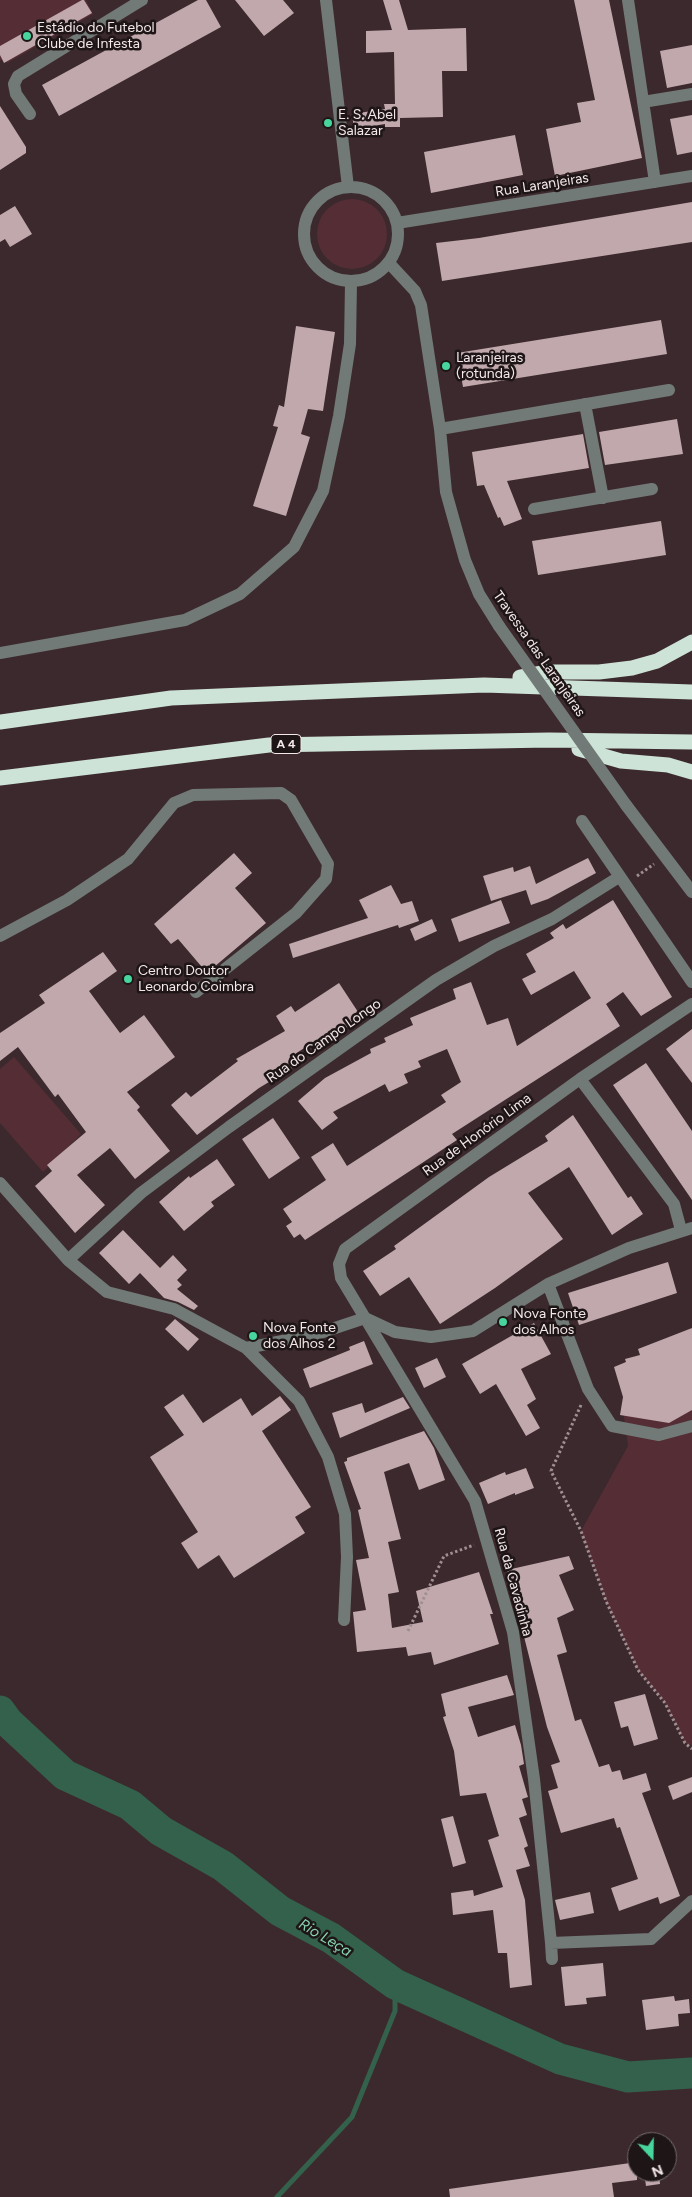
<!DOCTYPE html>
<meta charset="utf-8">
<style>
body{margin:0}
#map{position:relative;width:692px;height:2197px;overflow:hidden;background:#3c292d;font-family:Figtree,sans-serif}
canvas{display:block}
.north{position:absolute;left:627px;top:2132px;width:50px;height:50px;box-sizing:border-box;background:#1d1516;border:1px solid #73696b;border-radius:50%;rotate:159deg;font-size:14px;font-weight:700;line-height:20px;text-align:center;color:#f5e8ea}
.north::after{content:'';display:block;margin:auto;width:18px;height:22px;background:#48d49d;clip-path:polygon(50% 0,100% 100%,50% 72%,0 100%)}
</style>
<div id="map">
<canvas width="692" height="2197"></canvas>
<div class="north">N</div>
</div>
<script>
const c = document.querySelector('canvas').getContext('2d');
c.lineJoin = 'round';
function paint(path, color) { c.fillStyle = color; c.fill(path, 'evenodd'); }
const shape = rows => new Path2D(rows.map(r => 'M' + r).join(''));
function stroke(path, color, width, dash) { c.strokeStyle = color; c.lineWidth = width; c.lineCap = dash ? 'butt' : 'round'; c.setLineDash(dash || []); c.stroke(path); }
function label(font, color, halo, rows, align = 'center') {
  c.font = font + ' Figtree,sans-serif'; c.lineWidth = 5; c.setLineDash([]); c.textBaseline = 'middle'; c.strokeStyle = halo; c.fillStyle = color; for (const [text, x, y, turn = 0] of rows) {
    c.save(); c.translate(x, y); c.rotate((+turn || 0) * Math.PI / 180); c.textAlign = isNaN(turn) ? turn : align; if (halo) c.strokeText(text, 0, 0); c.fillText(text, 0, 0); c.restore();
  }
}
paint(shape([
 [0,0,86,0,93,14,7,63,4,58,0,61],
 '317 234a35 35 0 1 1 70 0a35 35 0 1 1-70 0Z',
 [14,1057,81,1134,43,1172,0,1123,0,1069],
 [692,1393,692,1745,685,1743,665,1703,638,1670,606,1601,581,1531,628,1446,622,1402,668,1399]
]), '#552d35');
stroke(shape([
 [277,2197,352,2117,395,2011,395,1984]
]), '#33614c', 5);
stroke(shape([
 [0,1711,8,1722,65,1775,130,1805,161,1831,223,1866,280,1911,331,1938,395,1984,560,2059,628,2077,692,2073]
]), '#33614c', 31);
paint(shape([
 [82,0,84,0,92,13,4,63,0,55,0,46],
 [198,0,206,0,221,27,59,116,42,85],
 [235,0,283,0,294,13,264,36],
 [383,0,399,0,408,30,466,28,467,71,442,71,443,117,400,118,400,127,385,127,385,124,354,129,352,114,385,109,384,104,395,104,394,52,366,53,366,31,392,30],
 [574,0,609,0,642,158,555,176,546,129,581,122,577,103,595,100],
 [692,45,692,83,667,88,660,51],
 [0,106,26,147,26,153,0,170],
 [692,115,692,152,677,155,670,119],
 [515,135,523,175,431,193,424,152],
 [692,202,692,242,442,281,436,243,479,238],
 [15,206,32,234,10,247,5,239,0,242,0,215],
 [661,320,667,354,463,387,457,353],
 [296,326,335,332,323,411,308,409,301,434,310,437,286,516,253,506,278,427,273,426,279,405,284,407],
 [677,419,683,454,605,465,599,432],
 [583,434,589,468,507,481,522,519,504,526,500,517,498,518,484,485,477,486,472,452],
 [661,521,666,555,538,575,532,541],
 [234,853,252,873,235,888,266,923,207,973,178,939,171,944,154,924],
 [588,858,596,873,548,899,531,905,526,890,491,901,483,876,513,867,514,872,530,866,536,884],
 [391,885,401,904,412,901,419,921,399,928,398,925,293,958,289,944,368,918,359,900],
 [501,900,510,923,459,942,451,919],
 [613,900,672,997,641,1016,623,992,606,1004,620,1026,452,1134,457,1140,305,1240,300,1234,294,1238,286,1226,292,1222,283,1209,326,1180,311,1157,333,1143,347,1166,446,1102,441,1095,461,1082,447,1049,418,1061,421,1067,404,1074,408,1083,389,1092,385,1084,333,1112,338,1118,322,1130,298,1101,325,1078,371,1053,370,1049,386,1042,384,1038,413,1025,410,1018,456,999,453,989,471,982,487,1025,508,1018,517,1046,591,998,574,971,531,995,522,979,536,972,526,954,554,938,550,933,563,924,566,929],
 [432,919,437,931,415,941,410,929],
 [103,952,117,971,89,991,120,1033,144,1015,175,1057,127,1092,140,1107,137,1110,170,1151,135,1179,110,1148,77,1175,105,1205,75,1233,35,1186,52,1171,47,1165,86,1132,58,1094,55,1097,18,1047,0,1061,0,1033,45,1003,39,995],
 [339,983,362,1018,319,1045,315,1041,289,1058,294,1067,259,1088,197,1135,171,1105,186,1092,191,1097,238,1061,236,1059,285,1031,276,1016,291,1006,295,1012],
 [692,1029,692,1083,666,1049],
 [646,1063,692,1131,692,1200,613,1085],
 [573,1115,628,1198,631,1196,643,1214,612,1235,569,1167,528,1193,563,1239,495,1288,440,1324,409,1277,380,1296,363,1271,396,1249,394,1246,489,1177,548,1141,545,1136],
 [273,1118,300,1158,269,1179,242,1139],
 [217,1159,235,1185,211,1202,214,1206,184,1231,159,1202,189,1176,190,1178],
 [123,1230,160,1268,173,1255,187,1270,177,1280,182,1285,177,1289,198,1306,194,1310,178,1302,164,1298,140,1273,129,1284,99,1253],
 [668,1262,677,1293,579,1325,568,1293],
 [175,1319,199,1339,188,1351,165,1329],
 [534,1323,551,1354,521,1369,536,1399,527,1405,540,1428,526,1436,496,1384,480,1394,462,1364],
 [692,1328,692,1410,669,1423,620,1415,623,1397,614,1367,626,1362,625,1359,640,1355,638,1349],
 [364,1341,373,1364,310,1388,303,1369,350,1350,349,1347],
 [437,1358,446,1377,424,1388,415,1368],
 [183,1394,203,1423,241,1398,252,1416,280,1396,291,1410,262,1431,311,1507,295,1517,305,1533,234,1578,219,1555,198,1569,181,1543,198,1532,150,1457,184,1435,164,1407],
 [403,1397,410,1408,340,1438,332,1413,362,1403,365,1413],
 [424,1431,434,1448,445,1480,419,1490,409,1463,384,1472,401,1539,388,1542,399,1592,388,1594,392,1628,423,1622,416,1591,479,1572,493,1614,490,1614,499,1644,434,1665,431,1652,408,1656,406,1647,357,1652,353,1612,366,1610,356,1560,369,1558,358,1510,361,1509,344,1462,347,1461,347,1458],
 [526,1468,534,1488,515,1495,515,1493,488,1504,479,1483,505,1472,506,1475],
 [569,1556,574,1569,559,1575,574,1610,557,1618,567,1652,557,1655,575,1721,581,1719,599,1767,609,1764,612,1772,620,1770,623,1780,646,1773,651,1790,642,1793,680,1896,660,1904,658,1897,619,1911,611,1888,638,1879,620,1827,617,1828,614,1818,561,1833,548,1791,558,1788,551,1765,560,1762,547,1727,507,1570],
 [507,1675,514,1695,468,1707,478,1737,515,1725,521,1745,524,1764,519,1766,527,1794,528,1797,522,1799,527,1815,519,1818,528,1846,524,1848,530,1866,516,1870,525,1900,532,1985,510,1988,507,1953,498,1953,493,1910,453,1915,451,1893,473,1890,474,1896,503,1887,488,1840,499,1836,486,1793,460,1796,454,1751,443,1717,446,1716,441,1694],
 [645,1694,658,1739,634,1746,628,1726,621,1728,614,1702],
 [692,1777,692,1792,673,1800,668,1786],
 [453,1816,466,1863,453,1867,441,1819],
 [590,1892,594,1913,560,1920,555,1900],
 [603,1963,606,1996,586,1998,587,2004,565,2006,561,1967],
 [674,1996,675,2001,689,1999,690,2013,678,2014,679,2026,646,2030,642,2000],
 [637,2162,637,2180,612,2183,614,2197,450,2197,449,2189],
 [644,2172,659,2172,660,2184,646,2186]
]), '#c0a8ac');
stroke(shape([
 [637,876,654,864],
 [581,1405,551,1471,581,1531,606,1601,638,1670,665,1703,685,1743,692,1749],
 [408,1631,444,1556,474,1545]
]), '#9f8f92', 3, [2.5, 2.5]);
stroke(shape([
 [326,0,348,187],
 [628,0,655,182],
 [643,102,692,94],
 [30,114,16,94,14,84,18,76,142,0],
 '304 234a47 47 0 1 1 94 0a47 47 0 1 1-94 0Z',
 [397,223,692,176],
 [389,263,415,291,421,305,440,429,446,492,465,560,479,594,499,626],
 [585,404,603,498],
 [440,429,669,390],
 [534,509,652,489],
 [0,653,185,620,240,594,294,547,323,491,339,416,350,344,351,282],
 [626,805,692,892],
 [582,821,692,982],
 [0,936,67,900,128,859,174,803,193,795,281,793,291,800,328,864,326,879,296,913,196,992],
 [692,1004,580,1079,345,1249,339,1264,341,1278,475,1501,513,1632,534,1779,551,1943,651,1939,692,1901],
 [580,1079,674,1204,681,1230],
 [0,1183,68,1260,107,1292,174,1309,246,1348,299,1401,328,1457,345,1514,347,1557,344,1620],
 [68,1260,141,1193,229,1127,436,980,494,946,552,919,619,877],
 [548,1284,588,1389,612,1426,659,1435,692,1426],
 [246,1348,314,1335,365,1318,395,1332,431,1337,473,1331,548,1284,629,1248,692,1228],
 [551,1943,552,1959]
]), '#717a76', 12);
stroke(shape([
 [520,677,546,672,599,672,632,668,657,661,692,642],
 [0,722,171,698,484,685,692,692],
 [579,749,621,761,668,765,692,772],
 [0,778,269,745,549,740,692,742]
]), '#cde3d8', 15);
stroke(shape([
 [499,626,626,805]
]), '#717a76', 12);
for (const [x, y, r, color] of [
 [27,36,5,"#48d49d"],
 [328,123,5,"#48d49d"],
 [446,366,5,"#48d49d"],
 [128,979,5,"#48d49d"],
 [503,1322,5,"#48d49d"],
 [253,1336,5,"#48d49d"]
]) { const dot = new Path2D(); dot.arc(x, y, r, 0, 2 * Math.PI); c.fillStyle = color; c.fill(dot); stroke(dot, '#1d1516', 2); }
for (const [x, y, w] of [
 [286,744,30]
]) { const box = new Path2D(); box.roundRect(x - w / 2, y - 9.5, w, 19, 4); c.fillStyle = '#1d1516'; c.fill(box); stroke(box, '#f5e8ea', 1); }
label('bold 12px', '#f5e8ea', null, [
 ["A 4",286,744]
]);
label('14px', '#f5e8ea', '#1d1516', [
 ["Estádio do Futebol",37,28],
 ["Clube de Infesta",37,44],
 ["E. S. Abel",338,115],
 ["Salazar",338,131],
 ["Laranjeiras",456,358],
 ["(rotunda)",456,374],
 ["Centro Doutor",138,971],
 ["Leonardo Coimbra",138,987],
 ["Nova Fonte",513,1314],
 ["dos Alhos",513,1330],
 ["Nova Fonte",263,1328],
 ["dos Alhos 2",263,1344]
], 'left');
label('14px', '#f5e8ea', '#1d1516', [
 ["Rua Laranjeiras",542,185,-9],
 ["Travessa das Laranjeiras",539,654,55],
 ["Rua do Campo Longo",324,1041,-35],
 ["Rua de Honório Lima",477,1135,-36],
 ["Rua da Cavadinha",513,1582,75]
]);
label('italic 15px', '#88d4b1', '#1d1516', [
 ["Rio Leça",325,1938,31]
]);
</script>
